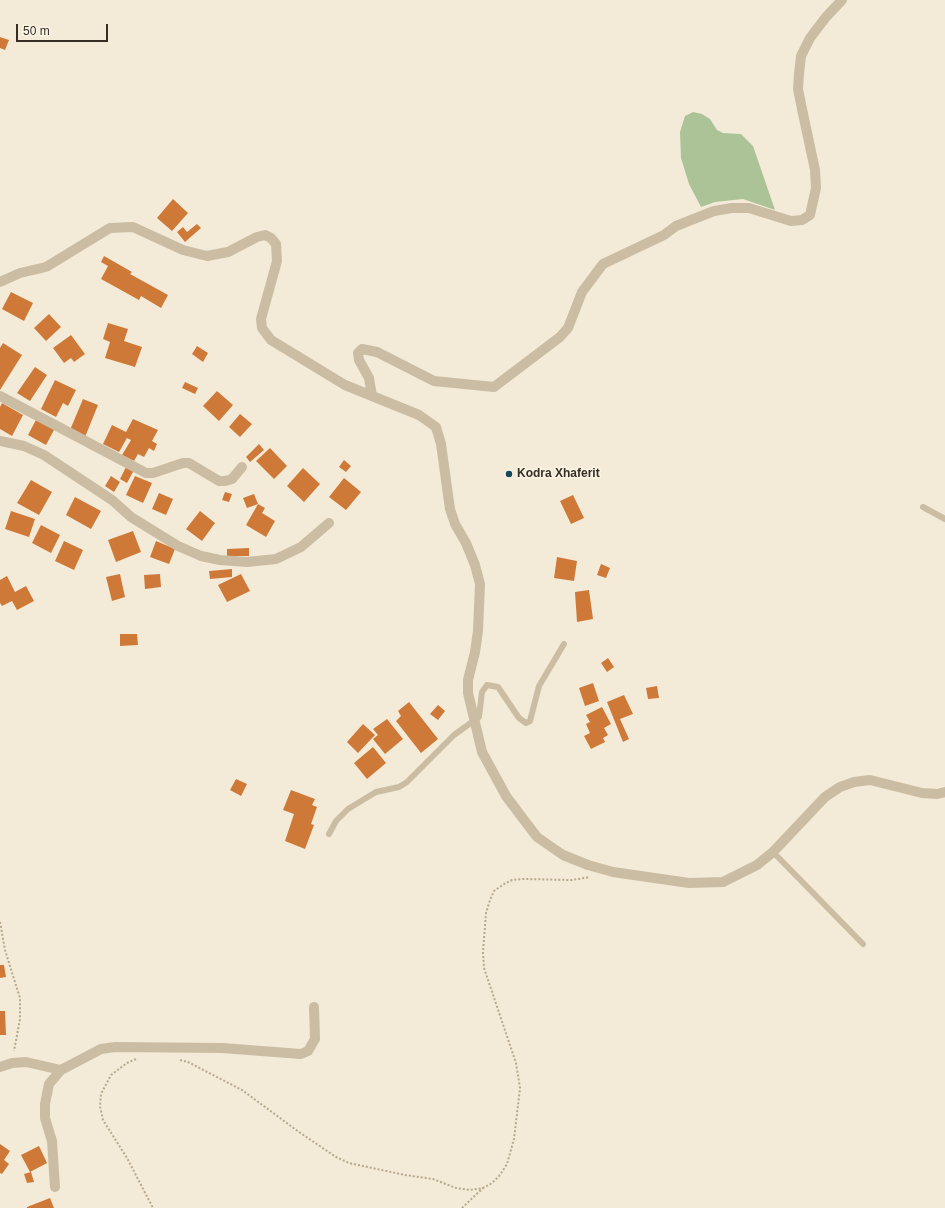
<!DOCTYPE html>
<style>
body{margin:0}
#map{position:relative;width:945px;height:1208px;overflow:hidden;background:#f3ebd7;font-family:Helvetica,sans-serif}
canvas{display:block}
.scale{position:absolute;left:16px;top:24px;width:92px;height:18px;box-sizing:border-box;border:2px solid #362e25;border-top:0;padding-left:5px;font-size:12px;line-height:14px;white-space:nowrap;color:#362e25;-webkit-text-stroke:3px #faf4e4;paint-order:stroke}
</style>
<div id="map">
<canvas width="945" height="1208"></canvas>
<div class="scale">50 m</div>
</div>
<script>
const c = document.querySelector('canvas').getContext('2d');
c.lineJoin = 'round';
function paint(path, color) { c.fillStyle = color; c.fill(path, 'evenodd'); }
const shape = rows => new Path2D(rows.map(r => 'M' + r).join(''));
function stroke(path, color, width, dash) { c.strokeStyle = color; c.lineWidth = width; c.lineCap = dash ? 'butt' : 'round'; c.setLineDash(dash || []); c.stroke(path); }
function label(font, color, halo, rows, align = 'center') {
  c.font = font + ' Helvetica,sans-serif'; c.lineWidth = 3; c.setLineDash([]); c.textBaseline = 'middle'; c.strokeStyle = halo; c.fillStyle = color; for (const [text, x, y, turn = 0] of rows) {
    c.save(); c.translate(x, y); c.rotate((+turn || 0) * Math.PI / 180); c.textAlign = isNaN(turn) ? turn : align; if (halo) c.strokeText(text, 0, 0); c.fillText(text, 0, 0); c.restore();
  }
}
paint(shape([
 [693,112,702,114,710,119,717,130,723,133,741,134,753,146,775,210,743,199,715,202,701,207,689,184,681,158,680,132,685,116]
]), '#acc397');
paint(shape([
 [0,37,9,40,5,50,0,48],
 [173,199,188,213,172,231,157,218],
 [197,224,201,228,185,242,177,232,183,227,187,232],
 [104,256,132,272,130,274,168,295,161,308,141,296,139,300,101,279,108,266,101,262],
 [11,292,33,303,24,321,2,309],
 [49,314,61,327,46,341,34,328],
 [108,323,128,329,124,341,142,347,135,367,105,358,110,342,103,339],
 [71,335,85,354,74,362,71,358,64,363,53,348],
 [3,343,22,355,0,390,0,348],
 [197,346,208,353,203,362,192,354],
 [35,367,47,375,30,401,17,393],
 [55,380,76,390,68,406,63,403,56,417,41,409],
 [185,382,198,388,195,394,182,388],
 [217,391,233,405,219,421,203,406],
 [83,399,98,405,85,437,70,430],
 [2,403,23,415,12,436,0,429,0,407],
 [240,414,252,424,240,437,229,427],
 [37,418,55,428,46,445,28,435],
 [133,419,158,430,152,441,157,444,154,451,149,448,144,457,138,454,134,461,122,455,131,440,127,438,119,452,103,444,112,425,126,432],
 [259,444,264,450,250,462,246,457],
 [270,448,287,466,274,479,256,461],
 [344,460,351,466,346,472,339,467],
 [126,467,134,470,127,483,120,479],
 [303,468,320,484,304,502,287,486],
 [111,476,120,482,114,492,105,486],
 [135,476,152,483,143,503,126,495],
 [344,478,361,492,346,510,329,497],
 [31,480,52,492,39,515,17,503],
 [225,492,232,494,229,502,222,500],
 [159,493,173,499,166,515,152,509],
 [254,494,258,504,247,508,243,498],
 [573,495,584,518,571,524,560,501],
 [75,497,101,511,91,529,66,515],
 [258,504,265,508,262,513,275,521,266,537,246,525],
 [11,511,35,519,29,537,5,529],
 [200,511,215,523,202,541,186,529],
 [41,525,60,535,51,553,32,543],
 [133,531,141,552,116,562,108,540],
 [64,541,83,550,74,570,55,561],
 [156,541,175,549,169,564,150,557],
 [249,548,249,556,227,556,227,549],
 [557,557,577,561,574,581,554,578],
 [601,564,610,568,606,578,597,575],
 [232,569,232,577,210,579,209,571],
 [120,574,125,597,112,601,106,577],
 [160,574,161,587,145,589,144,575],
 [241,574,250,591,227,602,218,585],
 [7,576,15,592,26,586,34,601,17,610,12,601,2,606,0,603,0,580],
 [589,590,593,619,577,622,575,592],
 [120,634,137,634,138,645,120,646],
 [608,658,614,667,607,672,601,663],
 [593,683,599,701,585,706,579,688],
 [657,686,659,698,648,699,646,688],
 [624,695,633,714,620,719,629,739,623,742,607,702],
 [409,702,438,739,421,753,396,721,401,716,398,711],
 [438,705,445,711,438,720,430,714],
 [602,707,611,724,604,728,608,735,603,738,605,742,591,749,584,736,590,733,586,724,590,722,586,715],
 [387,719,403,739,385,754,373,739,378,735,373,729],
 [363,724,375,735,358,753,347,742],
 [373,747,386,763,367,779,354,763],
 [236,779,247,784,241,796,230,790],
 [291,790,315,799,312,805,317,807,311,824,314,825,305,849,285,841,294,814,283,810],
 [0,965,4,965,6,977,0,978],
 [0,1011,5,1011,6,1035,0,1035],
 [0,1144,10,1151,4,1160,9,1164,2,1174,0,1173],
 [39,1146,47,1163,30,1172,21,1155],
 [31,1172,34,1182,27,1183,24,1174],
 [50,1198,54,1208,27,1208,27,1207]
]), '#cf7939');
stroke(shape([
 [0,922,5,950,20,998,20,1019,14,1051],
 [136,1059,127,1063,111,1075,101,1094,100,1106,103,1120,127,1158,153,1208],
 [180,1060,188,1062,242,1090,299,1132,336,1157,349,1163,405,1175,433,1179,456,1188,470,1190,483,1188,492,1183,500,1175,507,1164,514,1139,520,1088,516,1063,484,968,483,952,486,913,490,900,494,891,504,884,512,880,523,879,572,880,590,877],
 [462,1208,483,1188]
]), '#b7a78d', 2, [2, 2]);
stroke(shape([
 [923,507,945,519],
 [329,834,336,821,348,809,376,792,399,787,407,782,454,735,479,717,482,692,487,685,498,687,519,718,526,723,530,721,539,686,564,644],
 [773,852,863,944]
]), '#cbbda3', 6);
stroke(shape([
 [0,282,20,273,46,267,110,228,133,227,183,250,207,256,228,252,257,237,265,235,271,238,276,244,277,261,261,319,262,328,271,340,345,385,419,415,436,427,441,444,450,509,455,524,466,543,475,565,480,584,478,631,475,652,468,680,468,693,482,752,506,796,521,816,537,837,563,855,588,865,613,872,689,883,723,882,757,865,773,852,825,797,840,787,854,782,870,780,922,793,937,794,945,792],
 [0,396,146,473,153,473,183,463,189,463,219,481,225,481,232,479,242,467],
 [372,396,369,378,359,360,358,353,362,349,377,352,434,381,494,387,560,337,568,328,582,292,603,264,664,235,676,226,714,211,732,208,749,208,791,221,802,220,810,215,816,188,815,170,802,109,798,89,799,74,801,56,810,38,826,17,842,0],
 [0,441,24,446,44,455,112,500,131,517,178,546,201,556,220,560,247,562,276,559,301,547,329,523],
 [0,1067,12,1063,26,1062,61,1070],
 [55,1187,52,1141,45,1118,45,1104,49,1084,61,1070,101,1049,115,1047,222,1048,301,1054,308,1051,315,1039,314,1007]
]), '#cbbda3', 10);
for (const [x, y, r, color] of [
 [509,474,4,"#18495a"]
]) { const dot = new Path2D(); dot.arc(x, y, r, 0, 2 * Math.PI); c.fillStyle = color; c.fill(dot); stroke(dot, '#faf4e4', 1.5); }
label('bold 12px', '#362e25', '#faf4e4', [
 ["Kodra Xhaferit",517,474]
], 'left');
</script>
